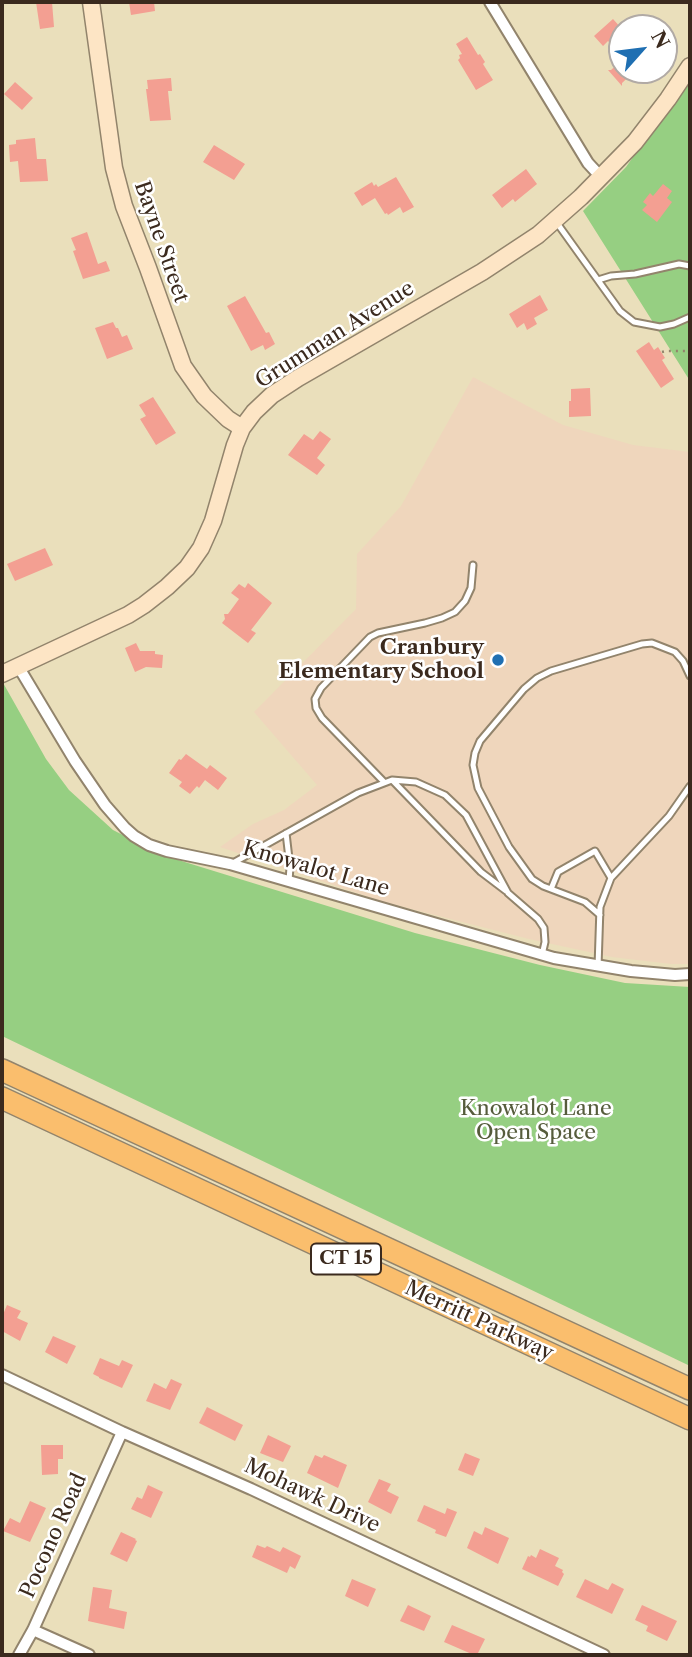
<!DOCTYPE html>
<style>
body{margin:0}
#map{position:relative;width:692px;height:1657px;overflow:hidden;background:#eadfbb;font-family:"Libre Caslon Text",serif}
canvas{display:block}
.frame{position:absolute;inset:0;border:4px solid #3b2a1e;pointer-events:none}
.north{position:absolute;left:608px;top:14px;width:70px;height:70px;box-sizing:border-box;background:#fff;border:2px solid #b1aaa5;border-radius:50%;rotate:62deg;font-size:19px;font-weight:700;line-height:28px;text-align:center;color:#3b2a1e}
.north::after{content:'';display:block;margin:auto;width:24px;height:32px;background:#1f6fb2;clip-path:polygon(50% 0,100% 100%,50% 72%,0 100%)}
</style>
<div id="map">
<canvas width="692" height="1657"></canvas>
<div class="frame"></div>
<div class="north">N</div>
</div>
<script>
const c = document.querySelector('canvas').getContext('2d');
c.lineJoin = 'round';
function paint(path, color) { c.fillStyle = color; c.fill(path, 'evenodd'); }
const shape = rows => new Path2D(rows.map(r => 'M' + r).join(''));
function stroke(path, color, width, dash) { c.strokeStyle = color; c.lineWidth = width; c.lineCap = dash ? 'butt' : 'round'; c.setLineDash(dash || []); c.stroke(path); }
function label(font, color, halo, rows, align = 'center') {
  c.font = font + ' "Libre Caslon Text",serif'; c.lineWidth = 5; c.setLineDash([]); c.textBaseline = 'middle'; c.strokeStyle = halo; c.fillStyle = color; for (const [text, x, y, turn = 0] of rows) {
    c.save(); c.translate(x, y); c.rotate((+turn || 0) * Math.PI / 180); c.textAlign = isNaN(turn) ? turn : align; if (halo) c.strokeText(text, 0, 0); c.fillText(text, 0, 0); c.restore();
  }
}
paint(shape([
 [473,377,563,425,633,445,690,452,690,964,671,964,612,957,529,939,384,902,220,847,253,824,284,810,317,785,254,712,356,609,357,554,401,506]
]), '#efd6bc');
paint(shape([
 [690,77,690,381,583,211,626,167],
 [2,681,46,759,69,790,113,830,162,855,415,933,540,965,625,983,690,987,690,1366,2,1036]
]), '#96cf82');
paint(shape([
 [36,2,52,2,54,27,40,29],
 [129,2,154,2,155,11,131,15],
 [613,19,622,29,622,56,608,41,603,46,594,36],
 [467,37,478,55,480,54,485,62,483,64,493,80,476,90,458,60,460,58,459,55,462,54,456,44],
 [622,60,622,70,636,70,622,83,622,86,608,70,611,70],
 [171,78,172,91,168,91,171,120,150,121,146,89,148,89,147,80],
 [15,82,33,98,22,110,4,94],
 [35,138,37,159,46,159,48,181,20,182,18,161,10,162,9,145,16,144,16,140],
 [214,145,245,164,234,180,203,162],
 [526,169,537,184,515,202,513,199,502,208,492,195],
 [396,177,414,207,403,213,400,207,388,215,387,213,385,214,375,198,362,206,354,193,372,182,374,186,376,184,378,187],
 [663,184,672,191,667,198,672,202,657,222,642,210,647,205,643,202,650,193,653,196],
 [87,232,98,264,106,261,110,271,83,279,73,251,76,250,71,238],
 [540,295,548,310,534,318,537,324,527,330,524,323,517,328,509,314],
 [245,296,266,333,269,332,275,344,265,350,263,345,251,351,227,306],
 [113,322,116,328,118,328,122,337,127,335,133,349,107,359,95,328],
 [649,342,654,350,658,347,665,358,662,360,674,379,661,388,636,351],
 [590,388,591,416,569,417,569,401,571,401,571,389],
 [153,397,176,433,156,445,140,419,146,416,139,405],
 [320,431,331,439,317,458,325,465,317,475,288,455,304,434,313,440],
 [45,548,53,565,15,581,7,564],
 [248,583,272,603,251,630,256,633,248,643,222,623,225,619,224,614,228,614,239,599,231,593,239,584,245,588],
 [136,643,140,651,155,651,155,654,163,655,162,668,146,667,135,672,125,648],
 [186,754,207,769,210,765,227,778,218,790,205,780,199,788,197,786,190,794,179,786,182,782,169,773,179,759,181,760],
 [7,1305,21,1311,17,1318,28,1323,20,1341,2,1331,2,1317],
 [53,1336,76,1346,67,1364,45,1352],
 [100,1358,119,1366,122,1360,133,1365,122,1388,99,1378,99,1377,93,1374],
 [171,1379,182,1384,170,1410,146,1401,154,1383,166,1389],
 [207,1407,243,1425,235,1441,199,1423],
 [268,1435,291,1446,283,1462,260,1453],
 [41,1445,63,1445,63,1459,58,1459,58,1474,42,1475],
 [465,1453,480,1459,473,1476,458,1470],
 [315,1455,322,1458,324,1455,347,1465,338,1488,307,1473],
 [379,1479,391,1484,387,1491,399,1497,391,1514,368,1502],
 [148,1485,163,1492,151,1518,131,1509,137,1497,142,1499],
 [30,1501,46,1508,30,1542,3,1531,10,1518,20,1523],
 [424,1505,445,1514,447,1508,457,1512,446,1537,435,1533,436,1530,417,1521],
 [485,1527,509,1538,498,1564,467,1548,474,1531,482,1535],
 [121,1532,136,1539,135,1540,137,1541,127,1562,110,1554],
 [257,1545,265,1548,267,1546,280,1552,283,1547,301,1556,295,1569,290,1566,287,1573,252,1557],
 [540,1549,559,1558,555,1566,563,1570,562,1572,564,1574,558,1586,522,1569,528,1556,530,1557,531,1555,536,1558],
 [352,1579,376,1589,368,1607,345,1596],
 [585,1579,608,1590,612,1583,624,1589,612,1614,576,1597],
 [93,1587,112,1590,109,1608,127,1612,124,1629,88,1621],
 [408,1605,431,1616,424,1631,400,1621],
 [642,1605,677,1621,667,1641,646,1631,648,1626,635,1620],
 [452,1625,485,1639,477,1655,474,1655,444,1642]
]), '#f39f92');
const lane = shape([
 [557,223,620,311,634,322,660,327,674,324,690,317],
 [598,280,611,276,635,274,679,264,690,266],
 [393,781,481,872,506,891],
 [384,782,322,718,316,708,315,699,321,688,370,637,378,633,425,623,442,618,455,612,465,601,471,588,473,565],
 [286,833,290,867,289,881],
 [233,863,358,793,392,780,416,782,445,795,466,815,508,893,538,919,544,928,545,942,542,955],
 [551,889,558,872,595,851,611,878],
 [600,915,585,902,543,886,532,879,509,847,478,788,473,765,475,753,480,741,524,689,537,678,551,671,642,644,652,643,675,652,683,661,690,676],
 [598,967,600,907,611,878,669,816,690,786]
]);
const street = shape([
 [490,2,588,163,601,177],
 [18,666,75,761,105,805,125,828,134,836,149,845,167,851,230,864,554,958,631,971,675,975,690,974],
 [2,1375,122,1432,251,1489,604,1655],
 [33,1630,89,1655],
 [19,1655,33,1630,122,1432]
]);
const secondary = shape([
 [91,2,114,168,124,206,148,268,183,366,204,396,228,419,242,428],
 [2,674,128,615,144,605,167,587,187,568,201,548,213,521,235,445,242,428,254,412,272,395,298,378,482,272,538,235,581,197,635,142,668,99,690,66]
]);
const highway = shape([
 [2,1070,690,1389],
 [2,1098,690,1419]
]);
stroke(lane, '#92846c', 9);
stroke(street, '#92846c', 14);
stroke(secondary, '#92846c', 19);
stroke(highway, '#92846c', 24);
stroke(shape([
 [662,352,666,351,690,351]
]), '#92846c', 2.5, [2, 5]);
stroke(lane, '#fff', 5);
stroke(street, '#fff', 10);
stroke(secondary, '#fde5c5', 16);
stroke(highway, '#fabe6d', 21);
for (const [x, y, r, color] of [
 [498,660,7,"#1f6fb2"]
]) { const dot = new Path2D(); dot.arc(x, y, r, 0, 2 * Math.PI); c.fillStyle = color; c.fill(dot); stroke(dot, '#fff', 2.5); }
for (const [x, y, w] of [
 [346,1259,70]
]) { const box = new Path2D(); box.roundRect(x - w / 2, y - 15.5, w, 31, 5); c.fillStyle = '#fff'; c.fill(box); stroke(box, '#3b2a1e', 2); }
label('bold 19px', '#3b2a1e', null, [
 ["CT 15",346,1259]
]);
label('21px', '#3b2a1e', '#fff', [
 ["Bayne Street",161,242,71],
 ["Grumman Avenue",335,335,-32],
 ["Knowalot Lane",316,869,16],
 ["Merritt Parkway",479,1321,25],
 ["Mohawk Drive",312,1496,25],
 ["Pocono Road",54,1536,-66]
]);
label('bold 21px', '#3b2a1e', '#fff', [
 ["Cranbury",484,648],
 ["Elementary School",484,672]
], 'right');
label('21px', '#565c3c', '#fff', [
 ["Knowalot Lane",536,1109],
 ["Open Space",536,1133]
]);
</script>
